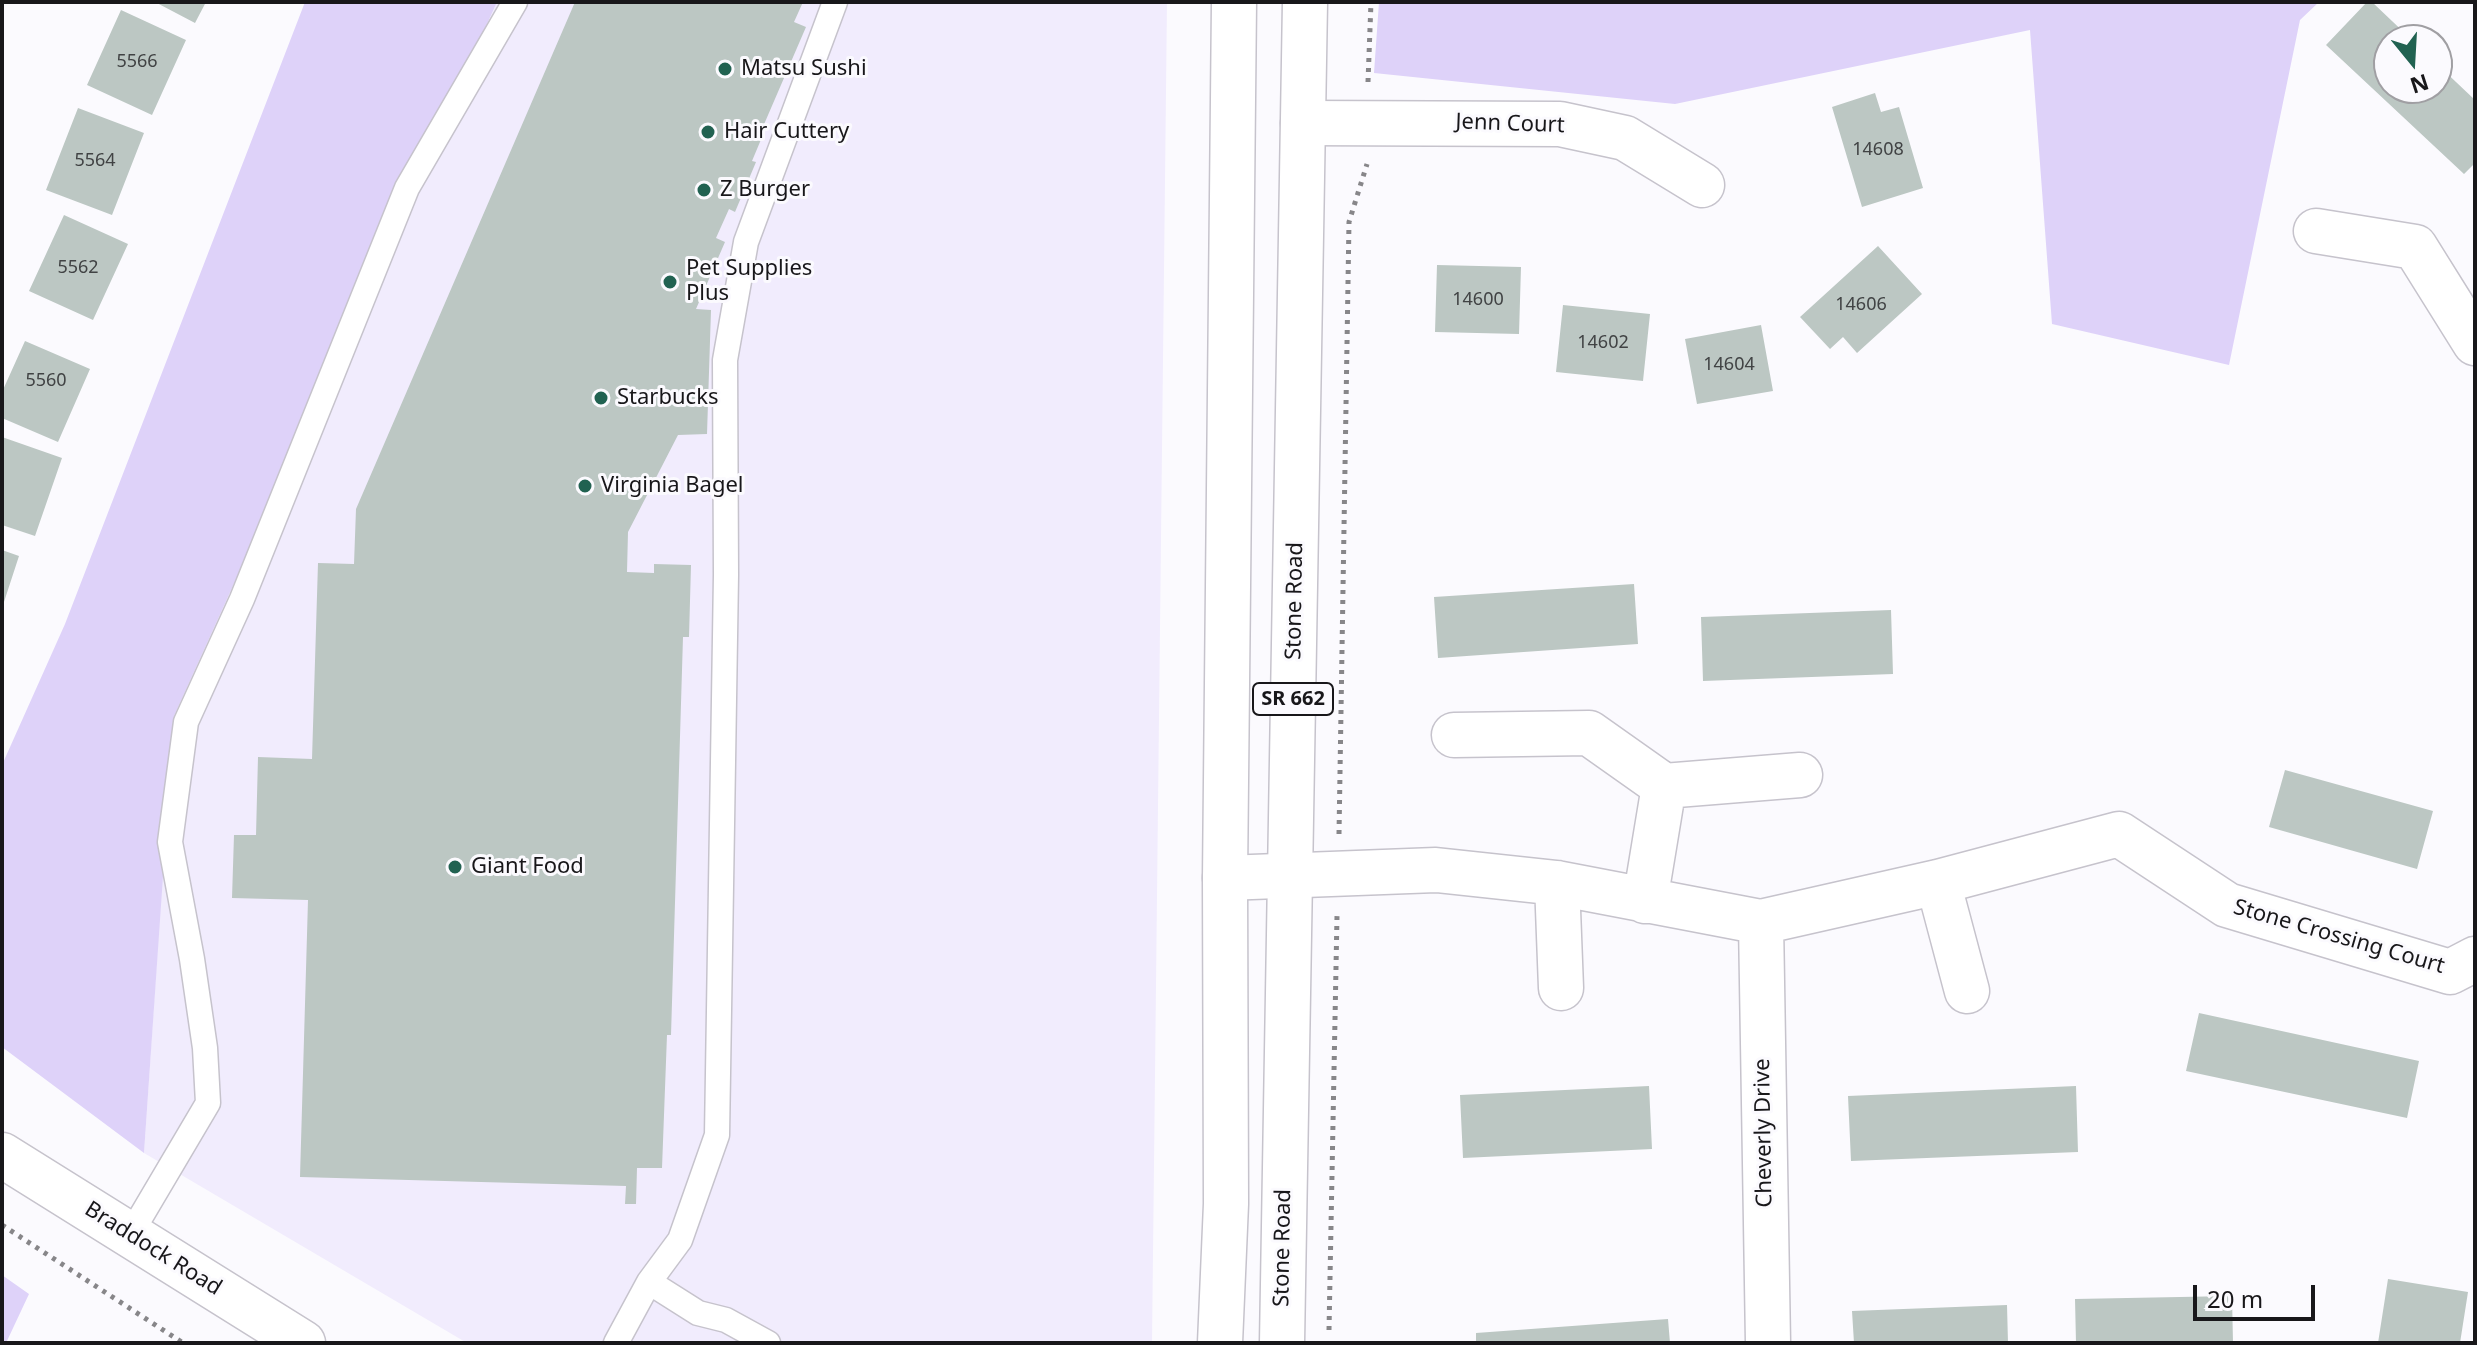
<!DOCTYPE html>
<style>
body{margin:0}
#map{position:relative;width:2477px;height:1345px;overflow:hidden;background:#fbfafe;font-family:"Noto Sans",sans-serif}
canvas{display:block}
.frame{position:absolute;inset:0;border:4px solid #18171a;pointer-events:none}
.north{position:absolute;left:2373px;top:24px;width:80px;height:80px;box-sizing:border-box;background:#fbfafe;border:2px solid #a09fa3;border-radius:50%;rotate:162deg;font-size:22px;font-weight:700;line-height:32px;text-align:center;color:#18171a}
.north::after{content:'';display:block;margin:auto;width:28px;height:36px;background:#216251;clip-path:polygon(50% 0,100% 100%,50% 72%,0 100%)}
.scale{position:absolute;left:2193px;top:1285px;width:122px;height:36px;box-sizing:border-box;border:4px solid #18171a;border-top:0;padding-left:10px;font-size:24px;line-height:28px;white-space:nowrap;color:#18171a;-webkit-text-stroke:6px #fbfafe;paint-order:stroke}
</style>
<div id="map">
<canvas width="2477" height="1345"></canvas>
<div class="frame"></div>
<div class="north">N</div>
<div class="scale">20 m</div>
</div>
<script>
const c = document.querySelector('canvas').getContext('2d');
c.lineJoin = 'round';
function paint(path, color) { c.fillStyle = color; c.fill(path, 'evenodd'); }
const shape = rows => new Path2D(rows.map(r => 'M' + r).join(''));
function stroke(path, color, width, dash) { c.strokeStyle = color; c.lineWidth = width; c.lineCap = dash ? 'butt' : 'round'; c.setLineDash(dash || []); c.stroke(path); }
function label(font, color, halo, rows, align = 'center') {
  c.font = font + ' "Noto Sans",sans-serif'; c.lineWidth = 6; c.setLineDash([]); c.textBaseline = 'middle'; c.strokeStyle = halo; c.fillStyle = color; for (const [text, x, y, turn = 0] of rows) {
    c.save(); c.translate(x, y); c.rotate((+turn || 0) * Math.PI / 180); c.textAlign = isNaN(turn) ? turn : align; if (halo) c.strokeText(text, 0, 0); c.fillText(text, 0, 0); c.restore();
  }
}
paint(shape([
 [497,2,1167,2,1152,1343,467,1343,144,1153,173,716]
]), '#f1ecfd');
paint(shape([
 [305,2,497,2,174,716,144,1153,2,1047,2,765,65,624],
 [1379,2,2319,2,2300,20,2229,365,2052,324,2030,30,1675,104,1374,73],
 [2,1275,29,1294,6,1343,2,1343]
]), '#ded2f9');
paint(shape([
 [155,2,206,2,195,23],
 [575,2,803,2,794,22,806,27,762,129,765,130,752,161,756,162,735,212,729,209,716,238,725,242,696,309,711,310,707,434,678,435,628,532,627,572,654,573,654,564,691,565,689,637,683,637,671,1035,667,1035,662,1168,637,1168,636,1204,625,1204,626,1186,300,1177,308,900,232,898,234,835,256,835,258,757,312,759,318,563,354,564,356,509],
 [2367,2,2372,2,2412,40,2389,40,2389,88,2437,88,2437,64,2475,100,2475,163,2464,174,2326,45],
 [121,10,186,40,152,115,87,85],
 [1875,93,1881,112,1899,107,1923,188,1862,207,1832,107],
 [78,108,144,133,112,215,46,190],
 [64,215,128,244,93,320,29,291],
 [1878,246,1922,294,1857,353,1843,337,1830,349,1800,317],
 [1437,265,1521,267,1519,334,1435,332],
 [1563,305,1650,314,1643,381,1556,372],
 [1761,325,1773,391,1697,404,1685,339],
 [25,341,90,369,58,442,2,418,2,392],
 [2,437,62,458,35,536,2,525],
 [2,550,19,556,3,605,2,605],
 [1634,584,1638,644,1438,658,1434,597],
 [1891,610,1893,674,1703,681,1701,617],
 [2285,770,2433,811,2417,869,2269,827],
 [2199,1013,2419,1061,2407,1118,2186,1071],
 [1649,1086,1652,1149,1463,1158,1460,1095],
 [2076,1086,2078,1152,1851,1161,1848,1096],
 [2388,1279,2468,1292,2460,1343,2378,1343],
 [2232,1296,2233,1343,2076,1343,2075,1299],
 [2007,1305,2008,1343,1854,1343,1852,1311],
 [1668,1319,1670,1343,1476,1343,1476,1333]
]), '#bcc7c3');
const lane = shape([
 [130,1235,208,1103,205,1048,192,959,170,842,186,722,242,599,407,188,515,2],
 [649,1282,698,1313,726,1320,768,1343],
 [616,1343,649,1282,680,1240,717,1135,726,575,725,360,746,242,835,2]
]);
const street = shape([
 [1303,123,1560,124,1625,138,1702,185],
 [2316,231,2415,247,2475,343],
 [1454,735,1589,733,1664,786,1645,901],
 [1664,786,1800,775],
 [1225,878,1436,870,1557,883,1761,922,1938,882,2119,834,2227,905,2450,972,2475,959],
 [1938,882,1967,991],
 [1557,883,1561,988],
 [1761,922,1768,1343]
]);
const secondary = shape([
 [2,1155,303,1343]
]);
const primary = shape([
 [1220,1343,1226,1204,1225,878,1234,2],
 [1282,1343,1305,2]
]);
stroke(lane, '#c6c3cc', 27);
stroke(street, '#c6c3cc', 47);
stroke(secondary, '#c6c3cc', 47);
stroke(primary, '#c6c3cc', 47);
stroke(shape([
 [1368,82,1371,2],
 [1339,834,1349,222,1367,164],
 [2,1225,183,1343],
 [1329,1330,1337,916]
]), '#878689', 5, [4, 6]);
stroke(lane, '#fff', 24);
stroke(street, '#fff', 44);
stroke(secondary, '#fff', 44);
stroke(primary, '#fff', 44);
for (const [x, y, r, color] of [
 [725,69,8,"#216251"],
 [708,132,8,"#216251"],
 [704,190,8,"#216251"],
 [670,282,8,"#216251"],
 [601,398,8,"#216251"],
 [585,486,8,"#216251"],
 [455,867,8,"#216251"]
]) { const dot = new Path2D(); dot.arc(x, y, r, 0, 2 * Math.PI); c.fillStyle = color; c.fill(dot); stroke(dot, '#fbfafe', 3); }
label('18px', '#414344', null, [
 ["5566",137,62],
 ["14608",1878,150],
 ["5564",95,161],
 ["5562",78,268],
 ["14600",1478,300],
 ["14606",1861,305],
 ["14602",1603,343],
 ["14604",1729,365],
 ["5560",46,381]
]);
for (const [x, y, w] of [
 [1293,699,80]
]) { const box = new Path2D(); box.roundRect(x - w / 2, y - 16, w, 32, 6); c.fillStyle = '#fbfafe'; c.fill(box); stroke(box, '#18171a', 2); }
label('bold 20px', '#18171a', null, [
 ["SR 662",1293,699]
]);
label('22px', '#18171a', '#fbfafe', [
 ["Matsu Sushi",741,69],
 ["Hair Cuttery",724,132],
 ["Z Burger",720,190],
 ["Pet Supplies",686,269],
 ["Plus",686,294],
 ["Starbucks",617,398],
 ["Virginia Bagel",601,486],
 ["Giant Food",471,867]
], 'left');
label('22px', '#18171a', '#fbfafe', [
 ["Jenn Court",1510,124,2],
 ["Stone Road",1295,601,-89],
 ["Stone Crossing Court",2339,937,16],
 ["Cheverly Drive",1764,1133,-91],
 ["Stone Road",1283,1248,-89],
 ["Braddock Road",153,1249,32]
]);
</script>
